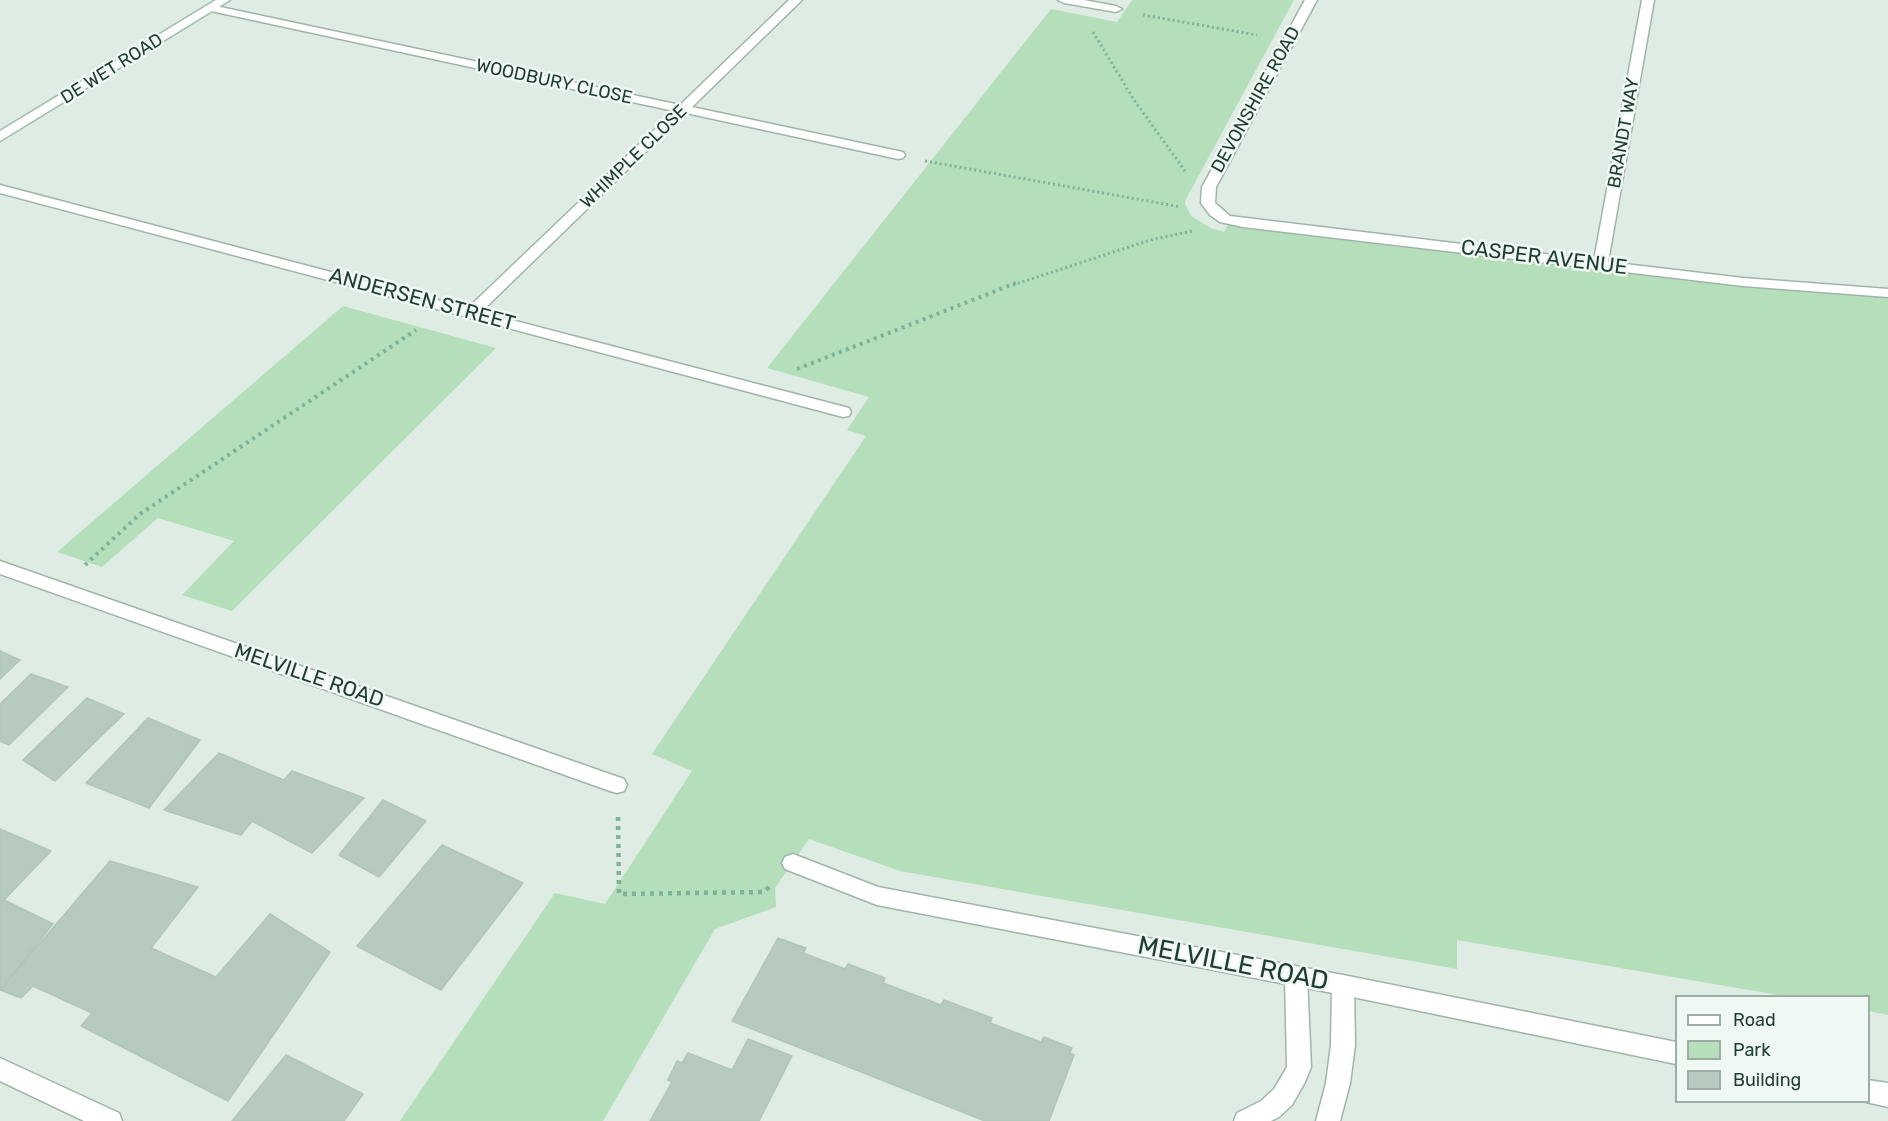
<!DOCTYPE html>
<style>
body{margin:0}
#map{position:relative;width:1888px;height:1121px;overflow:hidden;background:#dfece4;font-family:Rubik,sans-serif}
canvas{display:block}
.legend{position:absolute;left:1675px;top:995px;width:195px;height:108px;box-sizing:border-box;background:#f0f8f3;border:2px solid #9cada5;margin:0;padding:8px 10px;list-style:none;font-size:18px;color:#1e3d30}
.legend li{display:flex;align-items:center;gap:12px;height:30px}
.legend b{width:30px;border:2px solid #9cada5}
</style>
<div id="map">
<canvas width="1888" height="1121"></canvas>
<ul class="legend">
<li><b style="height:8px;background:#fff"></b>Road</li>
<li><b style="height:16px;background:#b5dfba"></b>Park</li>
<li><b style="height:16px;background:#b7cabf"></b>Building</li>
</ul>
</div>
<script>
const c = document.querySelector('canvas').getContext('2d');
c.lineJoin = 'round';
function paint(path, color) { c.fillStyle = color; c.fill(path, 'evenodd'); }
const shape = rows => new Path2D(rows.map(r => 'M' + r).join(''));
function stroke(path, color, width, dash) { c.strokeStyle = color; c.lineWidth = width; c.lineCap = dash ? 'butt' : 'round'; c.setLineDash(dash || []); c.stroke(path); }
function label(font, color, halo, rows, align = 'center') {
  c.font = font + ' Rubik,sans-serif'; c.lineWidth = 5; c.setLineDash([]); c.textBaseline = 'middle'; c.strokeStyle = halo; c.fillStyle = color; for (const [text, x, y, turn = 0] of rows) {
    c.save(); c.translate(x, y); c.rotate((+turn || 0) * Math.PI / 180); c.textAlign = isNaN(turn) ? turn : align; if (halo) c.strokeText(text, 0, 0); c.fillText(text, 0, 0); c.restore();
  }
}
paint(shape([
 [1132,0,1294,0,1186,199,1185,204,1191,216,1211,228,1224,232,1232,218,1734,279,1888,291,1888,1015,1869,1011,1868,996,1784,996,1457,940,1457,969,900,871,809,839,775,888,776,907,715,929,603,1121,400,1121,555,893,605,904,692,771,652,754,866,436,847,430,869,397,767,368,1051,9,1117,22],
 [343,306,496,348,232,611,182,595,234,541,158,518,102,567,57,552]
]), '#b5dfba');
const building = shape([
 [0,651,20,660,0,679,0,651],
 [31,674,68,687,9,745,0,741,0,704,31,674],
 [87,698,124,714,55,781,23,760,87,698],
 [148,718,200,740,149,808,86,783,148,718],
 [219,753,284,780,292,771,364,798,312,853,252,821,241,835,164,810,219,753],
 [383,800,426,821,379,877,339,855,383,800],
 [0,829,51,851,0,904,0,829],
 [442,845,523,883,441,990,357,946,442,845],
 [110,861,198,887,151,948,216,977,270,914,330,952,228,1101,81,1026,92,1013,33,986,21,998,0,990,110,861],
 [4,900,53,924,0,990,0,905,4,900],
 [778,938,806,948,803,953,845,969,848,964,885,978,883,983,941,1005,944,1000,992,1018,990,1023,1041,1042,1044,1037,1072,1048,1070,1053,1074,1055,1049,1121,985,1121,732,1021,778,938],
 [748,1039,792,1056,759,1121,650,1121,672,1082,668,1080,677,1061,682,1063,688,1053,732,1070,748,1039],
 [286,1055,363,1094,344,1121,232,1121,286,1055]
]);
paint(building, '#b7cabf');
stroke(building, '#b1c6ba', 1.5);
const lane = shape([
 [1296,967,1304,970,1307,977,1311,1067,1305,1082,1292,1105,1279,1117,1271,1121,1234,1121,1237,1113,1261,1101,1274,1089,1287,1067,1285,977,1288,970,1296,967],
 [1343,975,1351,978,1354,985,1355,1045,1350,1083,1340,1121,1316,1121,1326,1083,1331,1045,1332,985,1335,978,1343,975]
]);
const street = shape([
 [789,0,802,0,692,107,898,151,903,152,905,155,903,158,898,159,686,113,481,312,849,408,851,412,849,416,843,417,0,193,0,185,468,308,674,111,211,11,205,8,207,6,211,5,680,105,789,0],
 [1058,0,1084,0,1116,6,1122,9,1116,12,1064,3,1058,0],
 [1305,0,1317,0,1216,187,1215,203,1230,216,1594,260,1642,0,1654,0,1608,262,1743,278,1888,289,1888,297,1743,286,1243,227,1220,222,1210,215,1201,203,1202,187,1305,0],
 [0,561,624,779,627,785,624,791,617,793,610,791,0,574,0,561],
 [793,854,878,887,1343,975,1676,1042,1676,1064,1343,995,877,905,785,869,782,863,785,857,793,854],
 [0,1058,119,1113,122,1121,84,1121,0,1081,0,1058],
 [1868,1080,1888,1083,1888,1107,1866,1102,1868,1102,1868,1080]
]);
const secondary = shape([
 [216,0,230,0,0,141,0,131,216,0]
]);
stroke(lane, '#a1b4aa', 3);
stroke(street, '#a1b4aa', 3);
stroke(secondary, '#9fbcad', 3);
stroke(shape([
 [1143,15,1257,35],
 [1093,32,1134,100,1185,171],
 [925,161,1181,207],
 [1013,285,1150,240,1192,231]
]), '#7cb399', 3, [2, 3]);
stroke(shape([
 [797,369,1016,283],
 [85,565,140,514,416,330]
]), '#7cb399', 4, [3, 4.5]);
stroke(shape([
 [618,817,619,894,764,892,771,885]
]), '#7cb399', 4.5, [4, 5]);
paint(lane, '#fff');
paint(street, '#fff');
paint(secondary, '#fff');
label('18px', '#1e3d30', '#f0f8f3', [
 ["DE WET ROAD",112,69,-32],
 ["WOODBURY CLOSE",554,82,12],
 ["DEVONSHIRE ROAD",1256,100,-61],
 ["BRANDT WAY",1624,133,-80],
 ["WHIMPLE CLOSE",634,157,-44]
]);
label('21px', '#1e3d30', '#f0f8f3', [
 ["CASPER AVENUE",1544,258,7],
 ["ANDERSEN STREET",422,300,15],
 ["MELVILLE ROAD",309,676,19]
]);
label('26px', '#1e3d30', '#f0f8f3', [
 ["MELVILLE ROAD",1233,964,11]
]);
</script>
